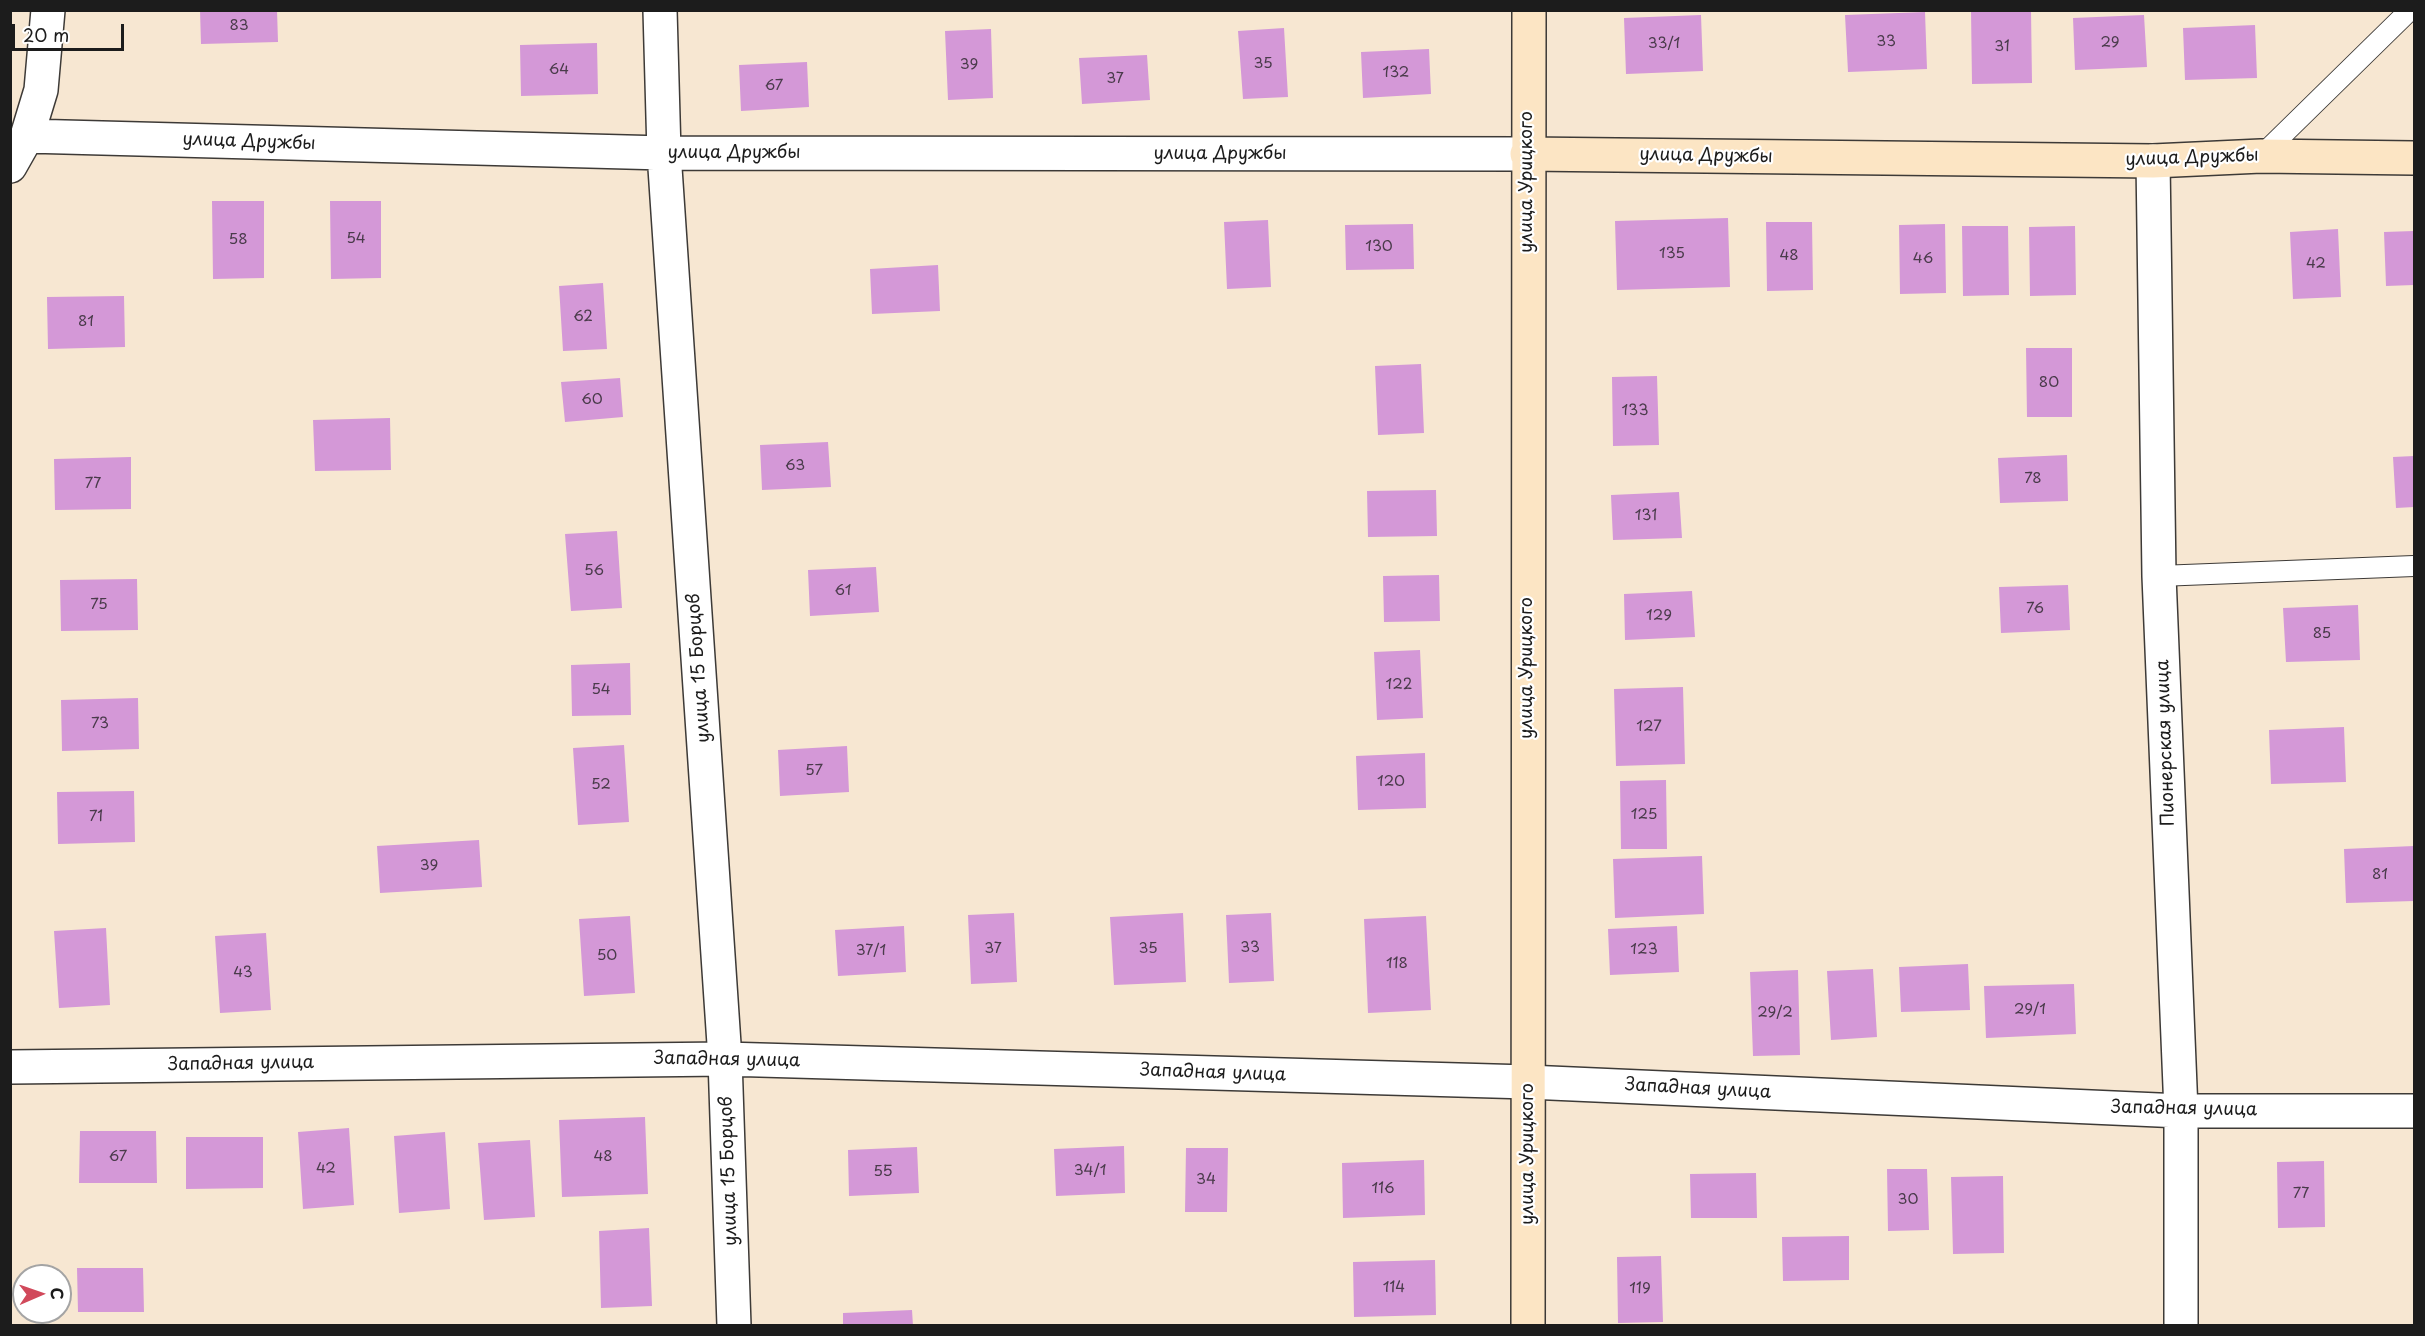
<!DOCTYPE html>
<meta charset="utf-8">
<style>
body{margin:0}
#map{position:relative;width:2425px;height:1336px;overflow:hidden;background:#f7e7d2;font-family:"Playpen Sans",sans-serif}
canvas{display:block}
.frame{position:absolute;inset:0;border:12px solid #1c1c1c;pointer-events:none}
.north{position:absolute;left:12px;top:1264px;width:60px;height:60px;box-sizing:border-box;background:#fff;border:2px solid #a4a4a4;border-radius:50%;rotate:88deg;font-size:16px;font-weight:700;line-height:24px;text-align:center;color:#1c1c1c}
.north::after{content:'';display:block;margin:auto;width:21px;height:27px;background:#d1495b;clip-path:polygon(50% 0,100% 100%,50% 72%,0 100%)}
.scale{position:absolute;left:12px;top:24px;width:112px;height:27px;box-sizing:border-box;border:3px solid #1c1c1c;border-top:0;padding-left:8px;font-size:18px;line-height:21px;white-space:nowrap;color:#1c1c1c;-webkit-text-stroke:4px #fff;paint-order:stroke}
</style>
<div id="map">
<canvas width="2425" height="1336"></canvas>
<div class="frame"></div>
<div class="north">С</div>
<div class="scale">20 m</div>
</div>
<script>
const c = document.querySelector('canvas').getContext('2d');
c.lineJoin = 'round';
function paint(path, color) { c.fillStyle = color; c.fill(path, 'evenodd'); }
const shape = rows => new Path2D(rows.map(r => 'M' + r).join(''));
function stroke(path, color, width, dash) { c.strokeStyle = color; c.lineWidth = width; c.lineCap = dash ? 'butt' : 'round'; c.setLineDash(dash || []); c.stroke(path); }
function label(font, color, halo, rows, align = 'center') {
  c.font = font + ' "Playpen Sans",sans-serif'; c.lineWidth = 4.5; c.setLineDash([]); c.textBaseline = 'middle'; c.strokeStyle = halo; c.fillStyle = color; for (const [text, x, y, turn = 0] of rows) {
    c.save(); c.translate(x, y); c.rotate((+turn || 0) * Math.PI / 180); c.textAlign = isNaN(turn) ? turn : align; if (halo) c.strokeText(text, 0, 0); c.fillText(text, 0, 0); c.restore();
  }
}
paint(shape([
 [200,10,277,10,278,42,201,44],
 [1971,10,2031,10,2032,83,1972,84],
 [1925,12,1927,69,1848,72,1845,15],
 [1701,15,1703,71,1626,74,1624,18],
 [2144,15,2147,67,2075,70,2073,18],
 [2255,25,2257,78,2185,80,2183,28],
 [1284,28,1288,97,1243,99,1238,31],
 [991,29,993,98,948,100,945,31],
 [597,43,598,94,521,96,520,45],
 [1429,49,1431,94,1363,98,1361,52],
 [1147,55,1150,100,1082,104,1079,58],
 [807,62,809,107,741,111,739,65],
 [212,201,264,201,264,278,213,279],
 [330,201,381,201,381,278,331,279],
 [1728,218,1730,287,1617,290,1615,221],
 [1268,220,1271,287,1227,289,1224,222],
 [1766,222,1812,222,1813,290,1767,291],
 [1413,224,1414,269,1346,270,1345,225],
 [1945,224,1946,293,1900,294,1899,225],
 [1962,226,2008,226,2009,295,1963,296],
 [2075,226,2076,295,2030,296,2029,227],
 [2338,229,2341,297,2293,299,2290,232],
 [2414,231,2414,285,2386,286,2384,232],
 [938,265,940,311,872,314,870,269],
 [603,283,607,349,563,351,559,286],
 [124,296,125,347,48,349,47,297],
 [2026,348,2072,348,2072,417,2027,417],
 [1421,364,1424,433,1378,435,1375,366],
 [1657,376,1659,445,1613,446,1612,377],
 [620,378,623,417,565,422,561,382],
 [390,418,391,470,315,471,313,420],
 [828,442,831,487,762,490,760,445],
 [2067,455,2068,501,2000,503,1998,458],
 [2414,456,2414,507,2396,508,2393,457],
 [131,457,131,509,55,510,54,459],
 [1436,490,1437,536,1368,537,1367,491],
 [1679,492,1682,538,1613,540,1611,495],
 [617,531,622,608,571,611,565,534],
 [876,567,879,612,810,616,808,570],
 [1439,575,1440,621,1384,622,1383,576],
 [137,579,138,630,61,631,60,580],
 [2068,585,2070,630,2001,633,1999,587],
 [1692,591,1695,637,1625,640,1624,594],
 [2358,605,2360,660,2286,662,2283,608],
 [1420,650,1423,718,1377,720,1374,652],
 [630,663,631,715,572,716,571,665],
 [1683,687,1685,764,1616,766,1614,689],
 [138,698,139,749,62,751,61,700],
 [2344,727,2346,782,2271,784,2269,730],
 [624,745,629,822,578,825,573,748],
 [847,746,849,792,780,796,778,750],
 [1425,753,1426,808,1358,810,1356,756],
 [1666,780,1667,849,1621,849,1620,781],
 [134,791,135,842,58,844,57,792],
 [479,840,482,887,380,893,377,846],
 [2414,846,2414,901,2346,903,2344,849],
 [1702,856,1704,914,1615,918,1613,859],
 [1014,913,1017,982,971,984,968,915],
 [1183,913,1186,982,1114,985,1110,917],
 [1271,913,1274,981,1229,983,1226,915],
 [630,916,635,993,584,996,579,919],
 [1426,916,1431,1010,1368,1013,1364,919],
 [904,926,906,972,838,976,835,930],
 [1677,926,1679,972,1610,975,1608,929],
 [106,928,110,1005,59,1008,54,931],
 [266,933,271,1010,220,1013,215,936],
 [1968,964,1970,1010,1901,1012,1899,967],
 [1873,969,1877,1037,1831,1040,1827,971],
 [1798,970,1800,1055,1753,1056,1750,972],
 [2074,984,2076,1034,1986,1038,1984,986],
 [645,1117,648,1194,562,1197,559,1120],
 [349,1128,354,1205,303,1209,298,1132],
 [80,1131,156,1131,157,1183,79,1183],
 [445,1132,450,1209,399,1213,394,1136],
 [186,1137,263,1137,263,1188,186,1189],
 [530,1140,535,1217,484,1220,478,1143],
 [1124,1146,1125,1193,1056,1196,1054,1149],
 [917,1147,919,1193,849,1196,848,1150],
 [1186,1148,1228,1148,1227,1212,1185,1212],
 [1424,1160,1425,1215,1343,1218,1342,1163],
 [2324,1161,2325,1227,2278,1228,2277,1162],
 [1887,1169,1927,1169,1929,1230,1888,1231],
 [1756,1173,1757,1218,1691,1218,1690,1174],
 [2003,1176,2004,1253,1953,1254,1951,1177],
 [649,1228,652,1306,601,1308,599,1231],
 [1849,1236,1849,1280,1783,1281,1782,1237],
 [1661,1256,1663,1322,1618,1323,1617,1257],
 [1435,1260,1436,1315,1354,1317,1353,1262],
 [77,1268,143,1268,144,1312,78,1312],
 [912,1310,913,1326,843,1326,843,1313]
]), '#d498d7');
const lane = shape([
 [2261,156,2410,10],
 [2159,576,2414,566]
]);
const street = shape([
 [660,10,664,153,725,1059,734,1326],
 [27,136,664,153,1527,154],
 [2153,161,2159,576,2181,1111,2181,1326],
 [10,166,27,136,41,90,48,10],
 [10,1067,725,1059,1528,1082,2181,1111,2414,1111]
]);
const secondary = shape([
 [1527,154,2153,161,2261,156,2414,158],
 [1528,1326,1529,10]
]);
stroke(lane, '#3d3a37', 22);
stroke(street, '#3d3a37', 36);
stroke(secondary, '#3d3a37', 36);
stroke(lane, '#fff', 20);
stroke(street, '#fff', 33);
stroke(secondary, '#fce5c4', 33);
label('15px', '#4a3b4b', null, [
 ["83",239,26],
 ["33",1886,42],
 ["29",2110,43],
 ["33/1",1664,44],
 ["31",2002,47],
 ["35",1263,64],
 ["39",969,65],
 ["64",559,70],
 ["132",1396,73],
 ["37",1115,79],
 ["67",774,86],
 ["54",356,239],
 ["58",238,240],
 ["130",1379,247],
 ["135",1672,254],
 ["48",1789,256],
 ["46",1923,259],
 ["42",2316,264],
 ["62",583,317],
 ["81",86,322],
 ["80",2049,383],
 ["60",592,400],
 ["133",1635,411],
 ["63",795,466],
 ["78",2033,479],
 ["77",93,484],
 ["131",1646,516],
 ["56",594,571],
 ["61",843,591],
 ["75",99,605],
 ["76",2035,609],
 ["129",1659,616],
 ["85",2322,634],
 ["122",1399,685],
 ["54",601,690],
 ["73",100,724],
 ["127",1649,727],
 ["57",814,771],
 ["120",1391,782],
 ["52",601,785],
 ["125",1644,815],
 ["71",96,817],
 ["39",429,866],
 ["81",2380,875],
 ["33",1250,948],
 ["37",993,949],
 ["35",1148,949],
 ["123",1644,950],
 ["37/1",871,951],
 ["50",607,956],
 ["118",1397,964],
 ["43",243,973],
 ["29/1",2030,1010],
 ["29/2",1775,1013],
 ["67",118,1157],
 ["48",603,1157],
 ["42",326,1169],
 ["34/1",1090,1171],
 ["55",883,1172],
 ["34",1206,1180],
 ["116",1383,1189],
 ["77",2301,1194],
 ["30",1908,1200],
 ["114",1394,1288],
 ["119",1640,1289]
]);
label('18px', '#1c1c1c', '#fff', [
 ["улица Дружбы",249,142,2],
 ["улица Дружбы",734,153],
 ["улица Дружбы",1220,154],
 ["улица Дружбы",1706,156,1],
 ["улица Дружбы",2192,158,-2],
 ["улица Урицкого",1527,182,-90],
 ["улица 15 Борцов",699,668,-94],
 ["улица Урицкого",1527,668,-90],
 ["Пионерская улица",2166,743,-92],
 ["Западная улица",727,1060,1],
 ["Западная улица",241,1064,-1],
 ["Западная улица",1213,1073,2],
 ["Западная улица",1698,1089,3],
 ["Западная улица",2184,1109,1],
 ["улица Урицкого",1528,1154,-90],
 ["улица 15 Борцов",729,1171,-92]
]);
</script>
